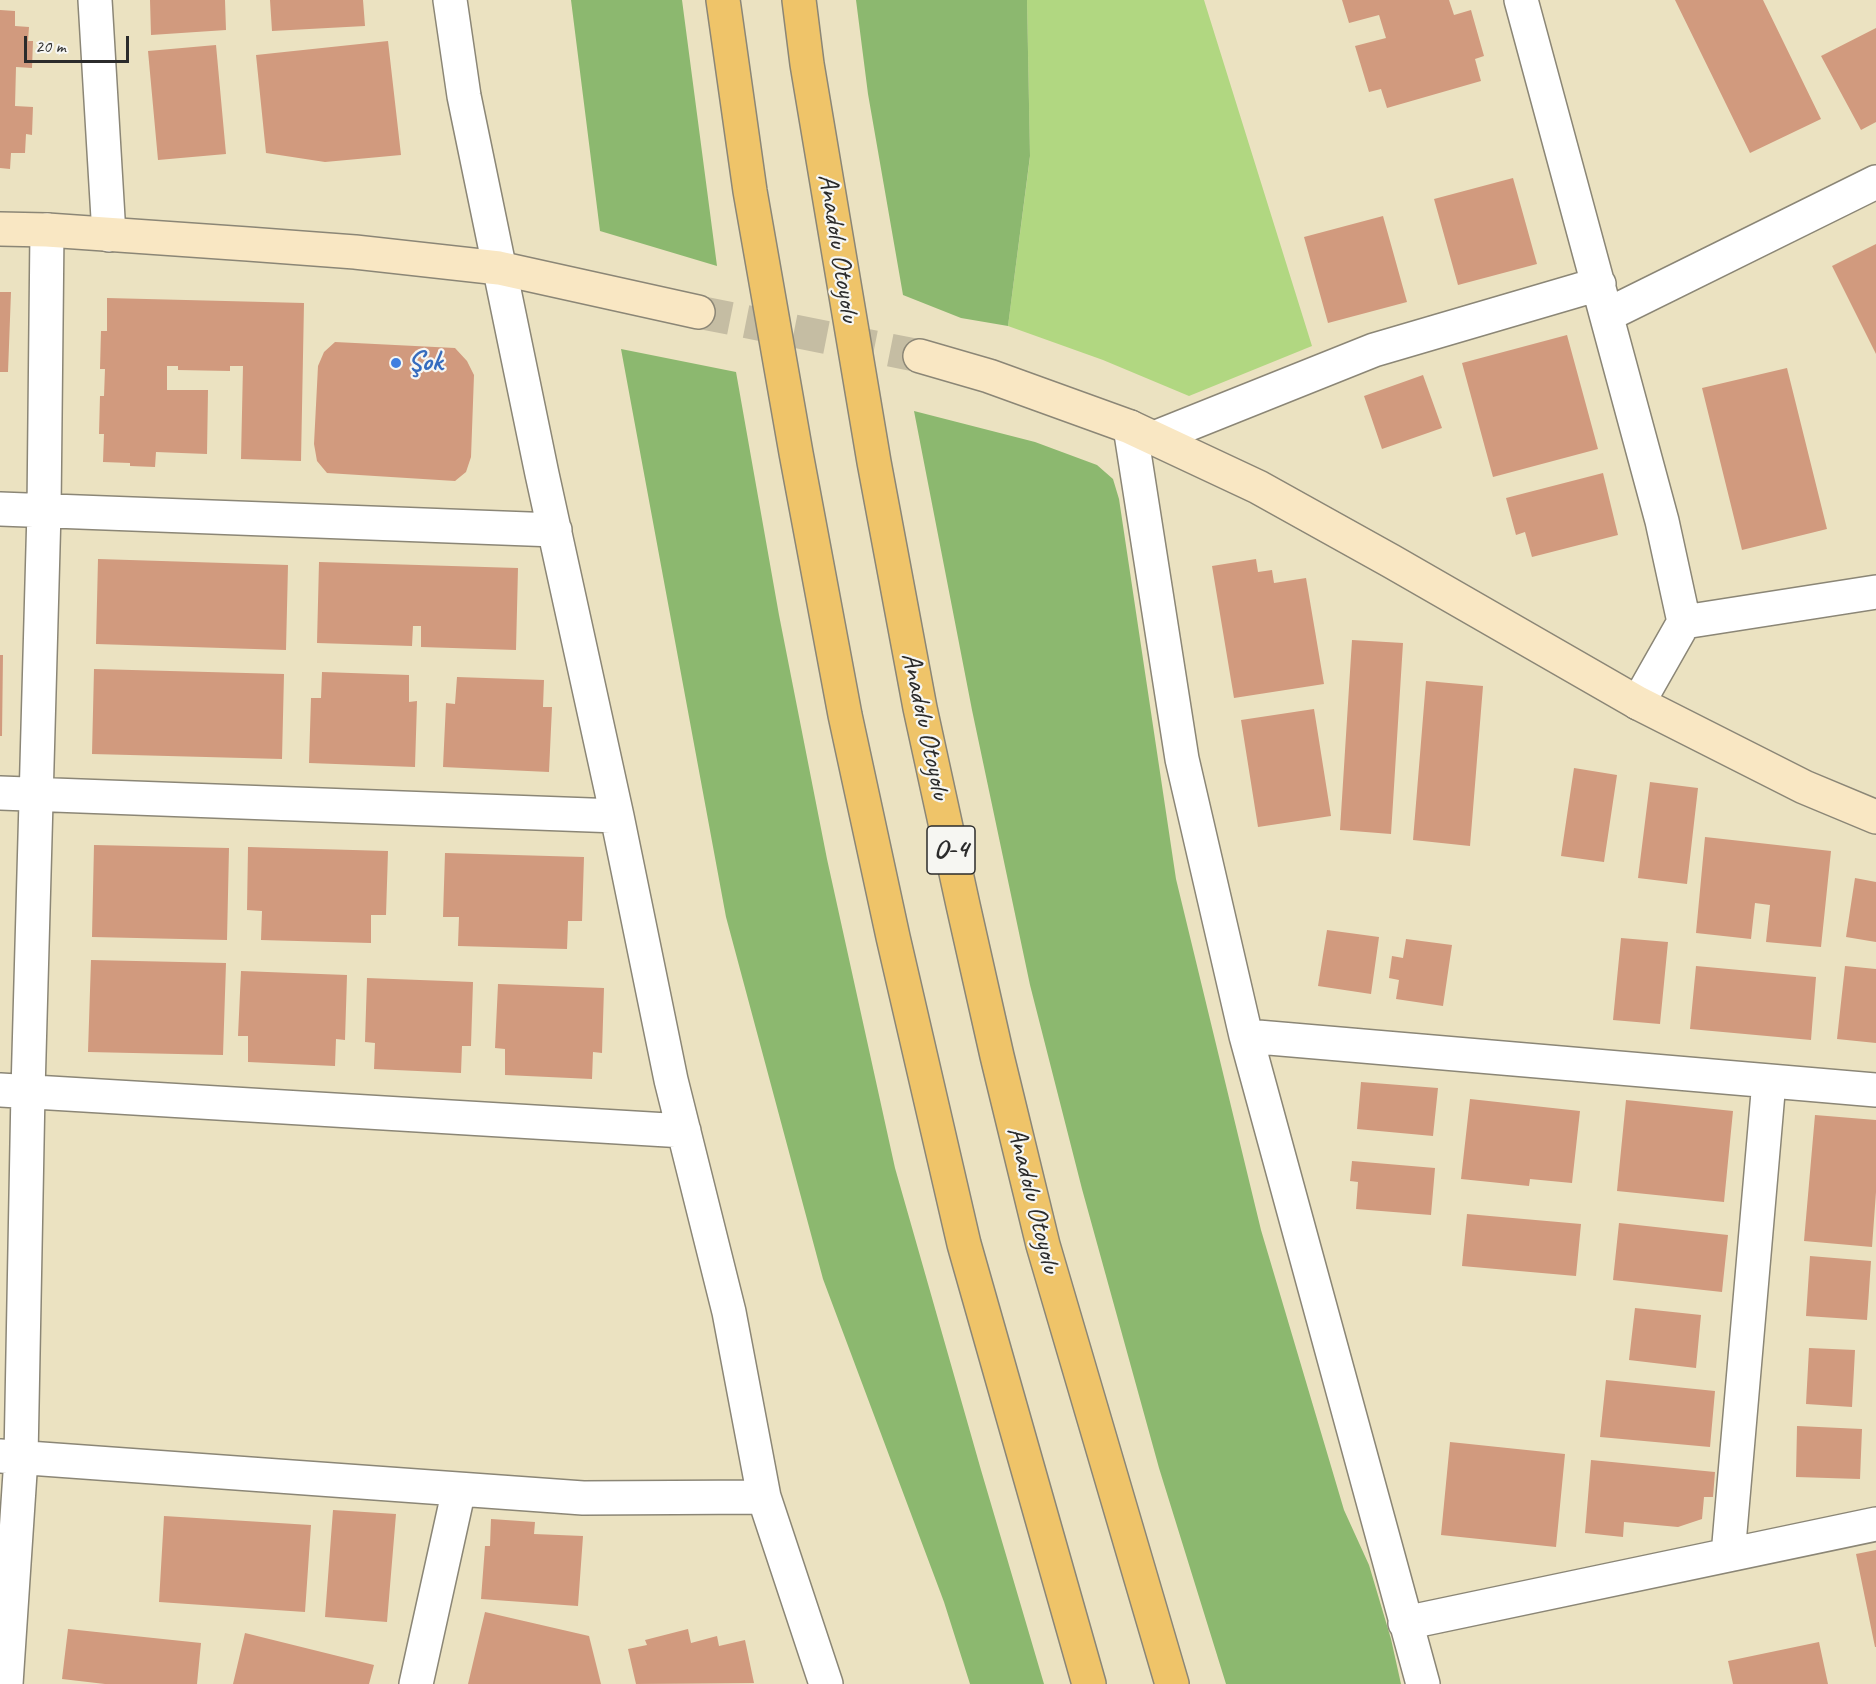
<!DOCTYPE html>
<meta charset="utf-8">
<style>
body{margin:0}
#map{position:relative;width:1876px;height:1684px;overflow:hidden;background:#ebe2c1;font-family:Caveat,sans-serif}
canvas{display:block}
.scale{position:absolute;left:24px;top:36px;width:105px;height:27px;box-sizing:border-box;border:3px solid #2b2b2b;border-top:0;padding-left:8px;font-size:18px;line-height:21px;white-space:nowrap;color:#2b2b2b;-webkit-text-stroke:4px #f6f6f2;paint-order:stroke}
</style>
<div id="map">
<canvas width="1876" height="1684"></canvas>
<div class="scale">20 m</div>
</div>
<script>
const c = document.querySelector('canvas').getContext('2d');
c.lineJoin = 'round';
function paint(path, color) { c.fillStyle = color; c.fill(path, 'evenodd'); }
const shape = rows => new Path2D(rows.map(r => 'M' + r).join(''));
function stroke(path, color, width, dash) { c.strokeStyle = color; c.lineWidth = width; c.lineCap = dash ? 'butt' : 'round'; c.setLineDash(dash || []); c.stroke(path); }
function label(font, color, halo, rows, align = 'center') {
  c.font = font + ' Caveat,sans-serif'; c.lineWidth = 4.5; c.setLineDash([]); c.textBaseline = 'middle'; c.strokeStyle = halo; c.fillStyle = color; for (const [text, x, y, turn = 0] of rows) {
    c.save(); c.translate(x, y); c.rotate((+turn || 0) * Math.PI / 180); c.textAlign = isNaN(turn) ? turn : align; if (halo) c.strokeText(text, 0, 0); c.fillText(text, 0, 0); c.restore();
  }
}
paint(shape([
 [1027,0,1204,0,1312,346,1189,396,1103,360,1008,326,1030,157]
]), '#b1d781');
paint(shape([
 [571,0,682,0,717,266,600,231],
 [856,0,1027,0,1030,156,1008,326,961,318,903,295,868,94],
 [621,349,736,372,779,615,827,859,895,1168,981,1470,1044,1684,970,1684,944,1602,823,1279,726,917],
 [914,411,1035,442,1097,465,1113,479,1119,499,1176,879,1261,1230,1344,1510,1369,1565,1391,1639,1401,1684,1226,1684,1159,1468,1082,1189,1030,985,972,710]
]), '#8cb86f');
paint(shape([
 [150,0,225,0,226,30,151,35],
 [270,0,363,0,365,26,272,31],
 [1342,0,1449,0,1454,15,1471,10,1484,56,1475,59,1481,81,1387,108,1381,89,1369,92,1355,46,1386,38,1379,15,1349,23],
 [1675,0,1763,0,1821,119,1750,153],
 [0,10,15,11,15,26,29,27,28,41,33,41,32,68,16,67,15,106,33,107,32,135,26,134,25,153,11,153,10,169,0,168],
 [1876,28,1876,122,1861,130,1821,56],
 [388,41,401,155,325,162,266,153,256,55],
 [216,45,226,154,158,160,148,51],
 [1513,178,1537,264,1458,285,1434,199],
 [1383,216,1407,302,1328,323,1304,237],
 [1876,244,1876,354,1832,266],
 [0,292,11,292,8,372,0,372],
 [107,298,304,303,301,461,241,459,243,366,230,366,230,371,178,370,178,366,167,366,167,390,208,390,207,454,156,452,155,467,130,466,130,463,103,462,104,434,99,434,100,396,104,396,105,369,100,369,101,331,107,331],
 [1567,335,1598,449,1493,477,1462,363],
 [335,342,455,348,467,361,474,375,471,457,466,472,455,481,327,473,317,461,314,444,318,366,324,352],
 [1787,368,1827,529,1742,550,1702,388],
 [1423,375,1442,428,1382,449,1364,396],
 [1603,473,1618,535,1532,557,1525,532,1516,535,1506,498],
 [98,559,288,565,286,650,96,644],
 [1256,559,1258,572,1272,570,1274,583,1306,578,1324,684,1234,698,1212,566],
 [319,562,518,568,516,650,421,647,421,626,413,626,412,646,317,643],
 [1352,640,1403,643,1391,834,1340,830],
 [0,655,3,655,2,736,0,736],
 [94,669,284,674,282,759,92,754],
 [322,672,409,675,409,702,417,701,415,767,309,763,311,698,321,698],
 [457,677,544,680,543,707,552,707,549,772,443,767,446,703,455,704],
 [1426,681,1483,686,1470,846,1413,840],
 [1314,709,1331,816,1258,827,1241,720],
 [1574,768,1617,775,1604,862,1561,856],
 [1650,782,1698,788,1687,884,1638,878],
 [1705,837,1831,851,1821,947,1766,942,1770,905,1755,903,1751,939,1696,933],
 [94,845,229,848,227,940,92,937],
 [248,847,388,851,386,915,371,915,371,943,261,940,262,911,247,910],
 [445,853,584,857,582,921,568,921,567,949,458,946,459,917,443,917],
 [1855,878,1876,882,1876,942,1846,937],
 [1327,930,1379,937,1371,994,1318,986],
 [1621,938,1668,942,1660,1024,1613,1020],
 [1406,939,1452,945,1443,1006,1396,999,1399,980,1389,978,1392,956,1403,958],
 [91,960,226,963,223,1055,88,1052],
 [1696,966,1816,977,1811,1040,1690,1029],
 [1845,966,1876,969,1876,1043,1837,1039],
 [241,971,347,975,345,1040,336,1039,335,1066,248,1062,248,1036,238,1036],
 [367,978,473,982,471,1046,462,1046,461,1073,374,1069,375,1043,365,1042],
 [498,984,604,988,602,1053,593,1052,592,1079,505,1075,505,1049,495,1048],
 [1361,1082,1438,1088,1433,1136,1357,1129],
 [1470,1099,1580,1111,1572,1183,1530,1179,1529,1186,1461,1179],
 [1626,1100,1733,1111,1724,1202,1617,1191],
 [1815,1115,1876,1120,1876,1192,1872,1247,1804,1241],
 [1352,1161,1435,1168,1431,1215,1356,1209,1358,1182,1350,1181],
 [1467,1214,1581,1224,1576,1276,1462,1266],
 [1619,1223,1728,1235,1722,1292,1613,1280],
 [1810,1256,1871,1261,1867,1320,1806,1316],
 [1635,1308,1701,1315,1696,1368,1629,1360],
 [1809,1348,1855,1350,1852,1407,1806,1404],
 [1606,1380,1715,1391,1710,1447,1600,1437],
 [1797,1426,1862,1429,1860,1479,1796,1477],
 [1450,1442,1565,1454,1556,1547,1441,1535],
 [1591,1460,1715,1472,1713,1497,1704,1497,1702,1519,1678,1527,1624,1522,1623,1537,1585,1533],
 [333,1510,396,1514,387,1622,325,1617],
 [164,1516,311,1525,305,1612,159,1602],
 [491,1519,535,1522,534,1534,583,1536,578,1606,481,1599,485,1546,490,1546],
 [1876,1550,1876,1647,1875,1647,1856,1554],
 [485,1612,589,1636,601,1684,468,1684],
 [68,1629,201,1643,197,1684,105,1684,62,1679],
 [688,1629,691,1643,717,1636,719,1646,745,1640,754,1683,636,1684,628,1649,647,1645,645,1640],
 [245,1633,374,1665,369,1684,233,1684],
 [1819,1642,1828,1684,1733,1684,1728,1661]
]), '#d19a7e');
stroke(shape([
 [698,312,920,356]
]), '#c5bda3', 33, [33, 16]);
const street = shape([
 [95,0,109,235],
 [1521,0,1662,521,1684,622,1638,703],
 [1607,315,1876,182],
 [1130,427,1182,759,1246,1036,1423,1684],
 [1154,438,1374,350,1599,284],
 [0,509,555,530],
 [1684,622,1876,592],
 [0,793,617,816],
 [1246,1036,1876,1090],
 [0,1090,684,1131],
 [0,1456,583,1498,764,1497,729,1312,671,1080,617,816,542,474,464,96,450,0],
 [764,1497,826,1684],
 [1728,1555,1769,1081],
 [1405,1623,1876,1524],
 [6,1684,21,1458,28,1091,44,511,47,230],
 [416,1684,459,1489]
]);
const secondary = shape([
 [0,229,47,230,248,244,355,252,499,268,698,312],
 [920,356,989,376,1130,427,1258,487,1391,561,1638,703,1804,787,1876,817]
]);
const highway = shape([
 [723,0,750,191,796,453,845,715,893,937,964,1244,1089,1684],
 [799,0,807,64,874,462,920,708,963,905,997,1056,1043,1245,1172,1684]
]);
stroke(street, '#8b8676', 36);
stroke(secondary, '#8b8676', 36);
stroke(highway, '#8b8676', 36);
stroke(street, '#fff', 33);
stroke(secondary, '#f9e7c3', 33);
stroke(highway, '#efc469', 33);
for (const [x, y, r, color] of [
 [396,363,6,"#3f7fe0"]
]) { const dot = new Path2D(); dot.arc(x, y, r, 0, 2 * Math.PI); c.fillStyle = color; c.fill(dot); stroke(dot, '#f6f6f2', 2); }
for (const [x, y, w] of [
 [951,850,48]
]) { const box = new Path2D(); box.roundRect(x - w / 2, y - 24, w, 48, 4.5); c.fillStyle = '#f6f6f2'; c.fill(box); stroke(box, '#2b2b2b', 1.5); }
label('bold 27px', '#2b2b2b', null, [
 ["O-4",951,850]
]);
label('28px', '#2b2b2b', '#f6f6f2', [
 ["Anadolu Otoyolu",838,248,81],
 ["Anadolu Otoyolu",925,726,78],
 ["Anadolu Otoyolu",1033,1200,76]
]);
label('bold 28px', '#366cbe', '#f6f6f2', [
 ["Şok",408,363]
], 'left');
</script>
